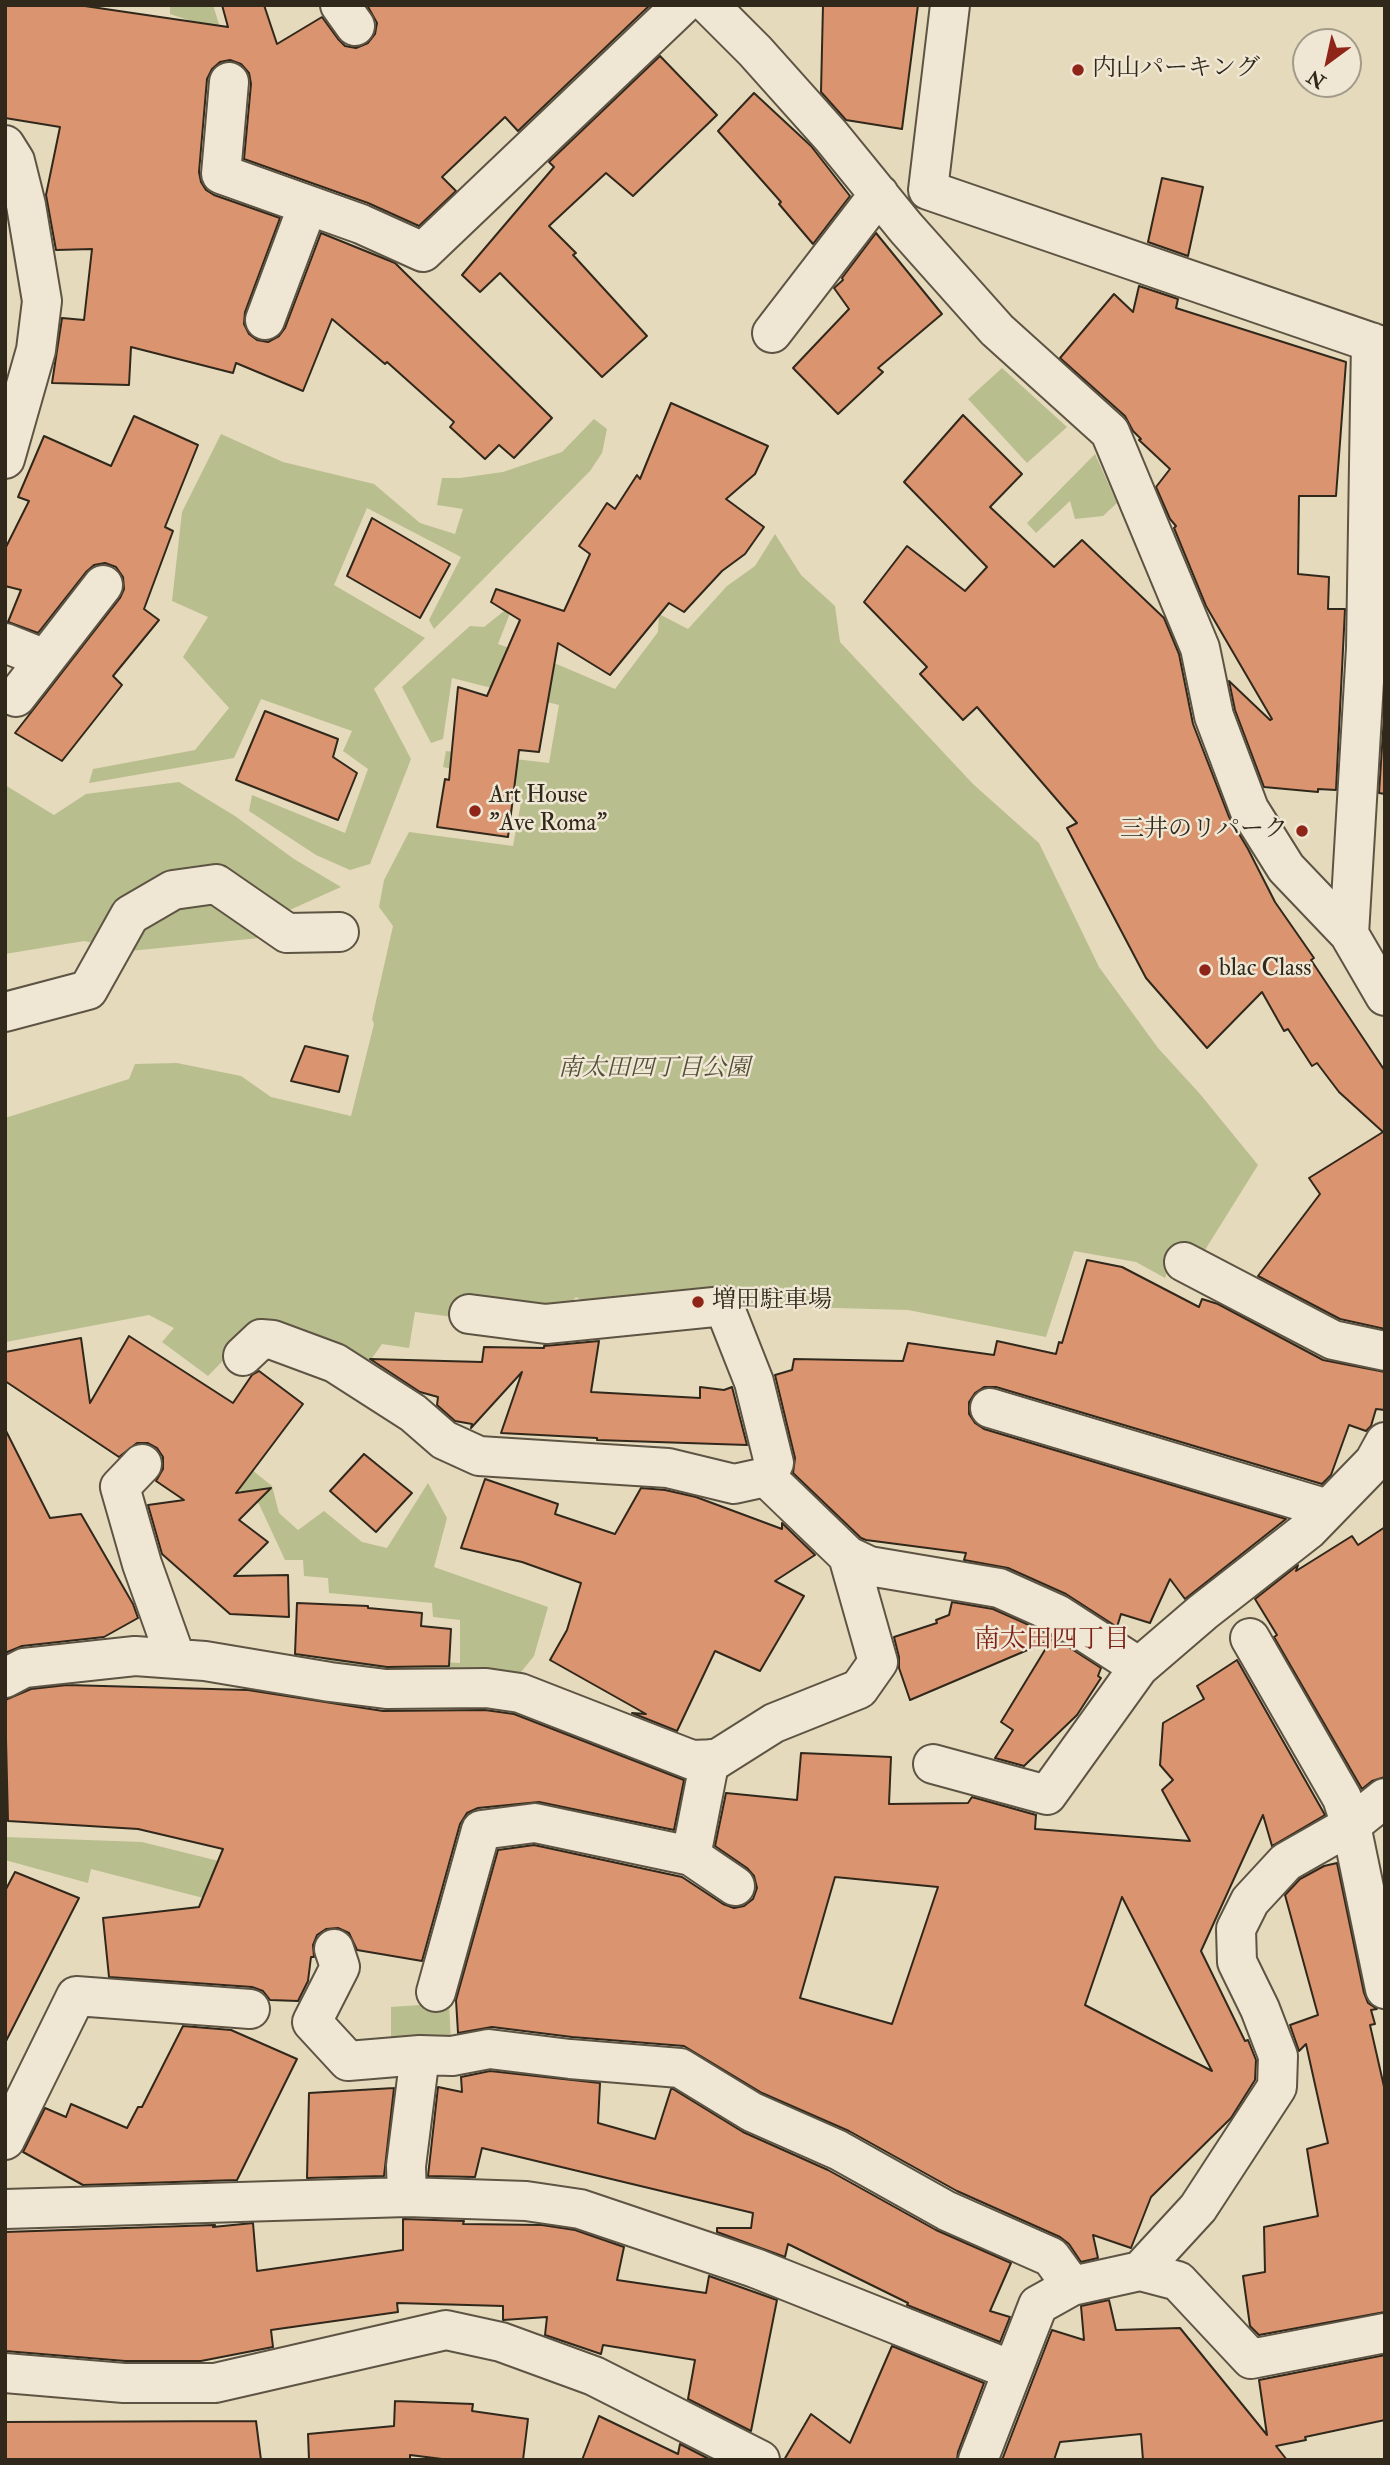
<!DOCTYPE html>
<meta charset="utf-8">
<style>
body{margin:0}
#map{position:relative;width:1390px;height:2465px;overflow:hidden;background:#e6dabc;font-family:"IM FELL Double Pica",serif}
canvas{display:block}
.frame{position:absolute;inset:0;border:7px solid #31281c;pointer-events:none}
.north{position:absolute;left:1292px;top:28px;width:70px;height:70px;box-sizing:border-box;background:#efe7d3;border:2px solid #a39b8a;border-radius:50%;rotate:213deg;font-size:19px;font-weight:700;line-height:28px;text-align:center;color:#31281c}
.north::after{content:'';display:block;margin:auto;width:24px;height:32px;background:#8f2418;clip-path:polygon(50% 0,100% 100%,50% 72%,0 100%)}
</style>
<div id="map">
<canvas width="1390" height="2465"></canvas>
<div class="frame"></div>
<div class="north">N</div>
</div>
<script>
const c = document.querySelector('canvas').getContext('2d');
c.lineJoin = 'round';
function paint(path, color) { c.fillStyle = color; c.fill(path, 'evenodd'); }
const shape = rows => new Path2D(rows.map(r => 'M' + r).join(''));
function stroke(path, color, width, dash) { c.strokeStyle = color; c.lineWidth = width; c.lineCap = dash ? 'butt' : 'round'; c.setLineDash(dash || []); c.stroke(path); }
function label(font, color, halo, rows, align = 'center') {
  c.font = font + ' "IM FELL Double Pica","Noto Serif JP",serif'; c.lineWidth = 5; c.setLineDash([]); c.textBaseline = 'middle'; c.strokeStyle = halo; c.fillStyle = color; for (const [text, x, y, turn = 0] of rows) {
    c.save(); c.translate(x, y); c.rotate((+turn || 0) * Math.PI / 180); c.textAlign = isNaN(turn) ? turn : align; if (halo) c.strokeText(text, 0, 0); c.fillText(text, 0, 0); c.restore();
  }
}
paint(shape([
 [170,5,213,5,232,66,213,88,187,86,191,21,170,14],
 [1002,368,1067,427,1027,463,968,399],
 [594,419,607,429,602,453,590,471,434,629,429,620,461,557,367,508,334,585,425,638,374,689,411,759,370,864,350,870,316,855,249,811,252,795,345,833,368,769,343,751,352,731,261,699,234,758,89,783,93,769,195,750,229,708,183,657,208,617,172,601,182,512,221,434,283,462,374,484,420,523,455,534,463,509,437,505,442,478,460,478,503,472,562,452],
 [1095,454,1117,503,1103,516,1075,519,1070,501,1036,533,1027,523],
 [775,534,801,575,835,606,840,642,973,784,1039,843,1099,967,1158,1048,1200,1094,1258,1165,1200,1258,1176,1247,1165,1278,1136,1262,1074,1251,1046,1337,908,1310,583,1301,576,1297,561,1315,453,1317,415,1312,409,1348,382,1344,370,1361,288,1325,257,1326,208,1376,162,1342,174,1328,149,1315,6,1342,5,1118,129,1079,135,1064,177,1063,241,1076,271,1097,351,1116,374,1024,372,1019,393,926,379,907,384,880,409,832,513,846,522,797,515,783,443,767,446,751,549,763,559,705,452,678,443,739,431,743,402,687,470,626,484,627,514,603,498,644,559,665,615,689,658,632,659,614,688,629,727,586,755,566],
 [179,782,235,816,294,859,341,887,283,913,259,938,130,951,84,941,5,954,5,785,54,815,86,794],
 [195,1424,272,1486,279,1513,298,1530,324,1511,362,1542,387,1548,428,1483,447,1518,434,1567,548,1607,534,1656,513,1682,324,1668,325,1655,460,1663,460,1620,433,1617,432,1603,329,1593,328,1578,304,1576,303,1560,285,1560,259,1504,180,1447],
 [5,1837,142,1842,263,1872,246,1909,91,1869,88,1883,5,1860],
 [449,2003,451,2042,391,2046,391,2007]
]), '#b8be8e');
const building = shape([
 [5,5,78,5,228,27,222,5,264,5,277,44,322,17,338,39,345,46,356,48,368,43,375,34,377,23,367,5,650,5,518,131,505,117,442,177,456,191,419,226,368,203,244,159,251,84,249,73,241,64,230,60,220,62,212,69,207,79,199,172,201,182,206,190,214,195,280,218,245,312,244,324,249,334,257,340,268,342,279,336,285,328,321,233,395,263,552,418,514,458,499,445,485,459,450,427,454,422,387,362,385,364,332,319,303,391,236,363,233,373,131,347,129,385,52,383,62,318,84,320,92,249,56,250,46,195,60,127,5,118,5,5],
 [823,5,918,5,902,129,846,120,821,92,823,5],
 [660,56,717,115,633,196,606,173,549,226,576,253,573,255,647,336,602,377,500,273,480,292,462,275,554,167,549,162,660,56],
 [754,93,811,146,850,196,813,244,779,204,781,202,718,131,754,93],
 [1162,178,1203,187,1188,256,1148,242,1162,178],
 [876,233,942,314,878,368,883,372,838,414,793,368,849,309,834,288,843,280,842,278,876,233],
 [1139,286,1178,299,1176,308,1346,362,1336,496,1299,496,1298,574,1329,577,1328,609,1345,609,1336,790,1318,789,1318,792,1264,787,1235,710,1229,681,1270,720,1272,719,1206,606,1174,528,1176,526,1170,519,1156,487,1170,469,1139,440,1141,439,1133,431,1125,416,1060,358,1114,294,1133,312,1139,286],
 [671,403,768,446,755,474,726,499,764,527,745,554,722,571,684,612,669,603,610,675,558,643,539,752,519,750,508,837,437,827,445,779,449,780,458,687,487,696,520,620,491,602,496,589,564,611,590,554,579,546,607,503,615,509,637,475,640,479,671,403],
 [963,415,1022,474,990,507,1054,567,1082,540,1164,618,1179,654,1193,724,1229,817,1248,849,1275,902,1314,958,1311,960,1385,1071,1385,1329,1340,1319,1258,1276,1320,1194,1309,1178,1383,1132,1339,1092,1317,1063,1312,1066,1288,1029,1284,1031,1262,992,1207,1048,1146,978,1067,828,1077,823,977,707,963,720,920,674,927,667,864,602,907,546,965,591,987,567,904,482,963,415],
 [134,416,198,445,165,527,173,531,144,609,159,620,113,676,122,685,62,761,15,733,120,598,124,589,123,577,116,567,105,563,94,565,86,572,38,633,8,622,21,590,5,586,5,549,29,501,18,497,44,436,111,466,134,416],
 [372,518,450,564,420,618,347,576,372,518],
 [1385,701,1385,794,1379,793,1385,701],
 [265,711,338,739,333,757,357,773,338,820,236,780,265,711],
 [305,1046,348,1056,339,1092,291,1081,305,1046],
 [1087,1260,1122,1267,1199,1307,1202,1299,1218,1304,1323,1360,1385,1372,1385,1410,1376,1409,1371,1426,1366,1431,1349,1425,1331,1475,1322,1484,996,1387,984,1387,975,1393,969,1402,969,1414,975,1423,984,1429,1286,1519,1185,1599,1170,1579,1150,1623,1121,1614,1117,1627,1066,1594,1008,1568,964,1560,966,1553,866,1540,861,1538,793,1473,795,1458,775,1375,792,1370,794,1359,903,1361,908,1343,994,1355,997,1341,1056,1354,1059,1342,1062,1343,1087,1260],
 [129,1336,233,1403,252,1375,259,1371,303,1404,236,1493,271,1488,239,1520,268,1542,234,1576,288,1575,289,1617,230,1614,162,1554,148,1505,184,1500,156,1481,163,1469,163,1457,157,1448,148,1443,137,1443,119,1457,5,1381,5,1352,81,1338,90,1403,129,1336],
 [599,1341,591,1392,700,1398,700,1387,724,1390,732,1387,747,1445,597,1440,597,1438,501,1433,522,1372,471,1428,472,1424,455,1421,437,1405,438,1397,420,1392,370,1359,482,1362,484,1347,544,1348,544,1346,599,1341],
 [5,1429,50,1518,81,1514,133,1604,138,1618,104,1637,22,1646,5,1653,5,1429],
 [364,1454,412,1493,376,1532,330,1491,364,1454],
 [485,1479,558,1504,555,1514,615,1534,641,1488,665,1490,696,1497,782,1529,782,1523,815,1555,775,1581,804,1596,760,1671,715,1651,677,1731,632,1713,646,1714,550,1660,567,1630,581,1583,522,1562,461,1548,485,1479],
 [1385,1527,1385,1777,1372,1781,1362,1789,1274,1637,1277,1635,1255,1599,1298,1565,1296,1571,1352,1536,1358,1545,1385,1527],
 [952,1602,993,1609,1047,1633,1101,1668,1098,1676,1101,1678,1077,1715,1024,1766,995,1758,1013,1730,1001,1722,1051,1640,910,1700,899,1668,899,1657,894,1637,937,1623,936,1620,949,1615,952,1602],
 [297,1603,368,1606,368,1608,422,1613,421,1626,451,1629,449,1666,387,1667,295,1654,297,1603],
 [1237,1660,1325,1815,1272,1846,1263,1815,1201,1951,1245,2041,1248,2040,1256,2060,1255,2080,1231,2118,1151,2197,1131,2248,1093,2235,1098,2258,1081,2262,1069,2244,1060,2237,957,2191,849,2131,762,2093,684,2046,572,2037,492,2027,458,2033,456,2000,498,1850,534,1845,682,1877,723,1904,734,1908,744,1906,753,1899,757,1888,754,1876,747,1868,715,1846,726,1793,797,1800,801,1753,891,1757,889,1804,968,1803,972,1797,1036,1815,1035,1829,1190,1841,1162,1790,1173,1780,1160,1765,1163,1723,1204,1699,1197,1686,1237,1660],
 [835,1877,938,1887,892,2024,800,1998,835,1877],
 [1122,1897,1212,2071,1085,2005,1122,1897],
 [67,1685,248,1690,383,1711,485,1710,514,1714,684,1780,674,1830,539,1802,478,1808,467,1813,460,1824,422,1961,357,1950,349,1933,338,1928,326,1929,317,1935,313,1945,314,1957,311,1957,308,1981,298,2001,270,2000,263,1991,252,1987,109,1977,103,1918,199,1907,223,1849,138,1829,8,1821,5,1700,31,1689,67,1685],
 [1337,1863,1364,1993,1368,2003,1377,2009,1371,2010,1375,2024,1370,2025,1385,2091,1385,2312,1259,2335,1250,2326,1243,2276,1265,2272,1264,2227,1318,2216,1307,2149,1328,2143,1306,2044,1299,2051,1290,2025,1318,2015,1285,1895,1300,1879,1324,1866,1337,1863],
 [15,1872,79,1898,5,2043,5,1891,15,1872],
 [183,2026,231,2030,297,2059,237,2180,83,2185,23,2152,45,2108,66,2117,71,2104,127,2128,138,2107,142,2107,183,2026],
 [490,2071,600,2083,598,2123,655,2139,671,2089,673,2089,743,2132,828,2170,936,2230,1011,2263,990,2311,1010,2317,1000,2342,907,2305,908,2303,788,2244,785,2257,717,2232,717,2228,751,2228,753,2213,482,2148,475,2177,428,2176,438,2087,462,2092,461,2077,490,2071],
 [394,2088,384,2176,307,2178,309,2093,394,2088],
 [403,2219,464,2221,463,2224,542,2225,575,2230,624,2247,617,2280,706,2293,709,2276,777,2300,751,2431,688,2399,695,2360,603,2345,601,2354,545,2335,547,2317,503,2320,503,2306,397,2303,398,2312,271,2330,273,2347,201,2361,125,2361,5,2351,5,2232,215,2225,213,2227,253,2223,257,2271,403,2250,403,2219],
 [1109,2300,1116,2330,1180,2328,1267,2435,1259,2380,1385,2355,1385,2420,1305,2437,1306,2440,1276,2446,1287,2460,1143,2460,1141,2434,1060,2442,1054,2460,1002,2460,1052,2330,1084,2340,1081,2306,1109,2300],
 [892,2346,984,2383,958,2452,957,2460,784,2460,811,2414,850,2443,892,2346],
 [395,2401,473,2404,472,2411,528,2419,523,2460,450,2460,410,2455,410,2460,309,2460,308,2434,394,2426,395,2401],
 [599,2416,678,2454,680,2444,711,2460,582,2460,599,2416],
 [256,2421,261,2460,5,2460,5,2422,256,2421]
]);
paint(building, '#da946f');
stroke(building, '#31281c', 2);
const minor = shape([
 [340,5,355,26],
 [709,5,755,51,831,136,906,228,997,330,1110,432,1200,648,1214,716,1249,809,1286,868,1349,934],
 [950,5,928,190,1385,347],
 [229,82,221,174,361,224,423,252,682,5],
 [5,145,15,161,26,205,42,301,36,350,5,459],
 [265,320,308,205],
 [772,333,879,194],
 [1371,342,1366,648,1349,934,1385,996],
 [5,643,45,659],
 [16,697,103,585],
 [5,1012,88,990,130,915,173,890,216,884,287,933,339,932],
 [1184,1262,1333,1340,1385,1351],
 [469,1314,546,1324,724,1306,754,1382,774,1463,766,1477,848,1556,869,1566,999,1588,1057,1614,1139,1667,1203,1612,1308,1530,1374,1462,1385,1442],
 [243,1356,261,1339,273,1340,335,1363,413,1413,444,1440,479,1456,668,1468,734,1484,766,1477],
 [990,1408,1328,1509],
 [142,1464,120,1487,142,1564,176,1659],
 [1250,1638,1342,1798,1351,1825,1385,1989],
 [5,1678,24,1668,135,1656,205,1661,330,1682,386,1689,486,1688,520,1693,692,1760,717,1759,774,1723,859,1689,878,1662,848,1556],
 [710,1759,691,1856,735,1886],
 [933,1764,1047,1795,1139,1667],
 [334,1949,340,1967,312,2022,348,2061,420,2055,452,2056,489,2049,570,2059,680,2068,752,2112,838,2150,947,2211,1051,2257,1072,2286],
 [436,1992,481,1830,535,1823,691,1856],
 [5,2140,76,1996,250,2009],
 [407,2197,406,2166,420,2055],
 [5,2209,407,2197,526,2201,580,2209,755,2268,1011,2370],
 [1140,2271,1198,2208,1277,2087,1278,2056,1260,2009,1237,1962,1236,1929,1250,1901,1286,1862,1351,1825,1385,1798],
 [5,2373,124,2383,215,2383,446,2330,501,2342,594,2376,760,2460],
 [978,2460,1038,2305,1072,2286,1140,2271,1178,2281,1251,2359,1385,2333]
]);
stroke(minor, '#5e5444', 42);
stroke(minor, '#efe7d3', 38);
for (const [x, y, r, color] of [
 [1078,70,7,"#8f2418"],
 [475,811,7,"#8f2418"],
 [1302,831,7,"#8f2418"],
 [1205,970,7,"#8f2418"],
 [698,1302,7,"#8f2418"]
]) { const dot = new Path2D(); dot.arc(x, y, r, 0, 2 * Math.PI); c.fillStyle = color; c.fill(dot); stroke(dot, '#efe7d3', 2.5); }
label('24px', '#31281c', '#efe7d3', [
 ["内山パーキング",1092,70],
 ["Art House",489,797],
 ["\"Ave Roma\"",489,825],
 ["三井のリパーク",1288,831,"right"],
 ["blac Class",1219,970],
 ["増田駐車場",712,1302]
], 'left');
label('italic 24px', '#534e38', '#efe7d3', [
 ["南太田四丁目公園",654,1070]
]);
label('26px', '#7a1f14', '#efe7d3', [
 ["南太田四丁目",1052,1641]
]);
</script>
